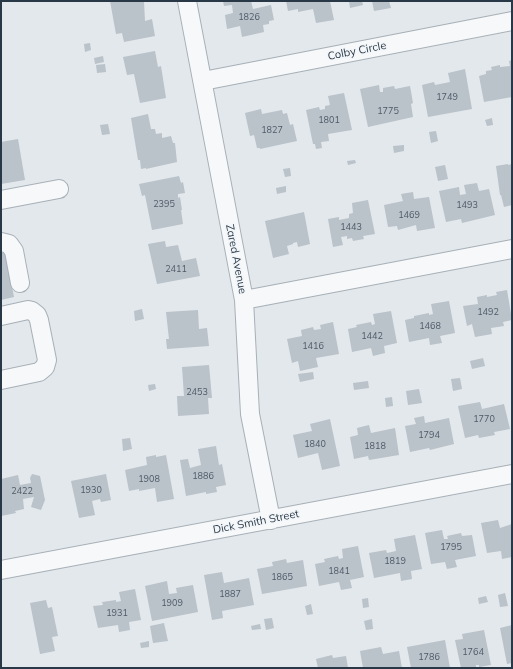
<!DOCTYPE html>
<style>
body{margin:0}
#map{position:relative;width:513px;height:669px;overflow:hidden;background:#e3e8ec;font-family:Mulish,sans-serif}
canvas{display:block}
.frame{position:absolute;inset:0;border:2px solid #293846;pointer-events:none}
</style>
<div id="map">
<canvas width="513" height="669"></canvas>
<div class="frame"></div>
</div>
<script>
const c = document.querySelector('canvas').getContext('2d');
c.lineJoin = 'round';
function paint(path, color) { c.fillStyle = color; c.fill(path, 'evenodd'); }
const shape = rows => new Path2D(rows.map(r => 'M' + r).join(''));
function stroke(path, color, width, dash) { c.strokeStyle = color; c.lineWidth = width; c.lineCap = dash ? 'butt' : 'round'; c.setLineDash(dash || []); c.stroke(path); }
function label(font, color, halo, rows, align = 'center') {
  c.font = font + ' Mulish,sans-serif'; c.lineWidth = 3; c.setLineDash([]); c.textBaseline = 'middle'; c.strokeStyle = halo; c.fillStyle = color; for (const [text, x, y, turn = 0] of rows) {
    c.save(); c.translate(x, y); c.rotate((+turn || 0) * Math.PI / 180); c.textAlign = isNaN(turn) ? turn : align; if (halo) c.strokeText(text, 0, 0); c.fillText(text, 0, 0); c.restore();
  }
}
paint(shape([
 [110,1,144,2,145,21,152,19,155,36,124,42,122,33,116,34],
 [223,1,251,1,253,9,271,5,274,20,269,21,269,24,263,25,264,32,242,37,240,26,227,29,225,15,233,13,232,5,224,6],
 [286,1,330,1,334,20,316,23,313,9,298,12,298,9,288,11],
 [349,1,362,1,363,5,350,8],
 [372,1,389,1,391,8,374,11],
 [90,43,91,50,85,52,84,44],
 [155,51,158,67,161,66,166,98,140,103,134,74,127,75,123,57],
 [103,56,104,62,95,64,94,58],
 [512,60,512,97,484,102,479,76,486,74,486,71,492,70,491,67,500,65,500,67,510,66,509,61],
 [105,64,106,72,97,73,96,65],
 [465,69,472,109,428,117,422,85,434,82,435,85,450,82,448,73],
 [379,85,380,92,383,92,383,88,394,86,395,89,410,86,413,103,411,104,413,117,368,127,360,89],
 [344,93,352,130,328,134,329,141,321,142,322,148,316,149,315,144,313,144,306,110,319,107,320,110,325,109,325,106,330,105,328,96],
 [261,109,262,114,282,110,283,114,287,113,290,125,293,124,297,141,260,149,260,148,257,148,254,135,250,136,245,113],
 [148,114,151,129,155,129,156,134,162,133,162,138,171,136,173,143,175,143,177,162,146,169,146,168,141,169,140,160,138,160,131,118],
 [492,118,493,125,487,126,485,120],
 [108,124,110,134,102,135,100,125],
 [436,131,438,141,431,143,429,132],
 [18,139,25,180,1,184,1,142],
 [404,145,404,151,394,153,393,146],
 [355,160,356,163,348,165,347,161],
 [508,164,508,165,512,164,512,205,504,207,501,195,500,195,496,166],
 [445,165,448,179,438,181,435,167],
 [290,168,291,176,285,177,283,169],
 [179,176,181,183,183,182,185,193,178,194,178,198,180,197,182,210,181,210,183,224,152,230,145,195,142,196,139,184],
 [477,183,479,191,489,189,495,215,462,223,461,219,446,222,439,191,459,187,460,195,466,194,464,185],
 [286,186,286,192,277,194,276,188],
 [413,192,414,199,429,197,435,228,417,231,416,225,398,230,397,226,388,227,384,205,403,201,401,194],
 [368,200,375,234,363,236,364,239,353,241,352,238,347,239,347,236,341,237,343,245,333,247,328,219,339,217,339,220,349,218,349,214,353,213,352,203],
 [304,212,310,244,298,247,297,242,293,243,293,244,287,246,289,254,273,258,265,221],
 [165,241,166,247,178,245,182,261,196,258,200,276,157,284,148,244],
 [5,250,14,297,1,300,1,251],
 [507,290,512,320,503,322,504,326,491,328,492,334,475,337,472,324,467,326,463,306,478,304,477,297,487,295,487,297,497,295,496,292],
 [449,301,455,333,440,336,442,343,430,345,429,338,409,342,405,320,414,318,414,316,429,313,429,315,433,314,431,304],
 [142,309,144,319,135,321,134,311],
 [198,310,199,329,207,328,209,346,167,349,166,339,169,339,166,312],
 [391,311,397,343,384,346,385,353,373,356,371,348,352,352,348,329,357,327,356,325,371,322,372,325,375,324,373,314],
 [333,322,339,354,316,358,318,367,300,371,298,361,292,363,287,339,302,336,301,330,313,327,314,330,321,329,320,325],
 [483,358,485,366,472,369,470,361],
 [209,365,212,398,208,398,209,414,178,416,177,396,184,396,182,367],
 [313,372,314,379,300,382,298,374],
 [460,378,462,389,453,391,451,379],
 [368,381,369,388,354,390,353,383],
 [155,384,156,389,149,391,148,385],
 [419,389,422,403,408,405,406,391],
 [392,397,393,406,386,407,385,398],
 [480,402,482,409,504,404,510,429,494,432,495,435,479,438,478,435,465,438,458,406],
 [424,416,425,423,449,418,454,444,430,450,429,448,410,452,405,426,416,424,414,418],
 [330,419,340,466,322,470,318,453,298,458,293,435,312,431,310,424],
 [369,425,371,433,395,428,399,455,369,460,368,456,354,459,350,437,358,435,357,428],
 [130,438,132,449,123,451,122,439],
 [216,446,219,465,222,464,226,485,216,487,217,492,206,494,206,492,186,496,180,460,188,459,190,468,201,465,198,449],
 [156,455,156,457,166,455,174,499,157,502,155,488,139,491,139,489,129,491,125,470,147,465,146,457],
 [32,474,40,476,45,500,41,510,31,507,34,497,23,499,24,509,15,511,16,513,1,516,1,479,18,475,20,485,31,483,30,478],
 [106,474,111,500,101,502,100,499,92,501,95,515,79,518,71,481],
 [498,520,500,528,512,524,512,557,502,559,501,551,487,553,481,523],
 [442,530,444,539,448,539,447,536,461,533,462,536,472,535,476,556,455,560,457,567,447,569,445,562,431,564,425,533],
 [415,535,422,569,411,571,412,579,401,581,400,573,374,578,369,553,386,550,387,553,396,551,394,539],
 [358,546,364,577,350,580,352,588,341,590,339,582,319,586,315,564,325,562,324,559,338,556,339,559,343,558,342,549],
 [286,559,287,563,303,560,307,586,262,594,257,569,273,566,272,562],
 [222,572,224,583,249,578,254,605,222,611,223,618,212,620,204,575],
 [167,581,169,594,177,593,176,588,193,585,198,612,152,621,145,586],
 [135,589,141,620,129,622,130,630,119,632,118,625,98,628,93,606,103,605,102,602,116,600,116,602,121,601,119,592],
 [505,593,508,606,500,607,498,595],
 [486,596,488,602,479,604,478,598],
 [368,598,369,607,363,608,362,599],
 [46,600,48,608,52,607,58,636,52,637,55,651,40,654,30,603],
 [311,604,313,614,307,615,305,606],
 [272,618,274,628,266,630,264,619],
 [372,619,373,629,366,630,364,621],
 [164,623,168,641,153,643,150,626],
 [260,624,261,629,252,630,251,626],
 [512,625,512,663,507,664,500,628],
 [484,630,491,665,479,667,479,665,476,665,476,668,461,668,455,640,463,639,462,634],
 [445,640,450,668,411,668,407,647],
 [149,641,149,647,141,648,140,643],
 [381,647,383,654,399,651,402,668,363,668,360,651],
 [332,655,333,658,346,656,348,668,318,668,316,659]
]), '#bac2ca');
const minor = shape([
 [187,1,244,300,250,414,271,520],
 [203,81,512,21],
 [1,200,59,189],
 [1,242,9,244,14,251,20,283],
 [244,300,512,249],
 [1,316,28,310,32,311,37,315,39,320,47,360,45,367,39,372,1,380],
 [1,570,512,474]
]);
stroke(minor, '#a7b0b7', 20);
stroke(minor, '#f6f8fa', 18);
label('9px', '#4d5a67', null, [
 ["1826",249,17],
 ["1749",447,97],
 ["1775",388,111],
 ["1801",329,120],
 ["1827",272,130],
 ["2395",164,204],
 ["1493",467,205],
 ["1469",409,215],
 ["1443",351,227],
 ["2411",176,269],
 ["1492",488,312],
 ["1468",430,326],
 ["1442",372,336],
 ["1416",313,346],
 ["2453",197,392],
 ["1770",484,419],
 ["1794",429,435],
 ["1840",315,444],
 ["1818",375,446],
 ["1886",203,476],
 ["1908",149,479],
 ["1930",91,490],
 ["2422",22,491],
 ["1795",451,547],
 ["1819",395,561],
 ["1841",339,571],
 ["1865",282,577],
 ["1887",230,594],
 ["1909",172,603],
 ["1931",117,613],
 ["1764",473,652],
 ["1786",429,657]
]);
label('11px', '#293846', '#f3f6f9', [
 ["Colby Circle",357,51,-11],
 ["Zared Avenue",236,259,79],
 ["Dick Smith Street",256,522,-11]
]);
</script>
